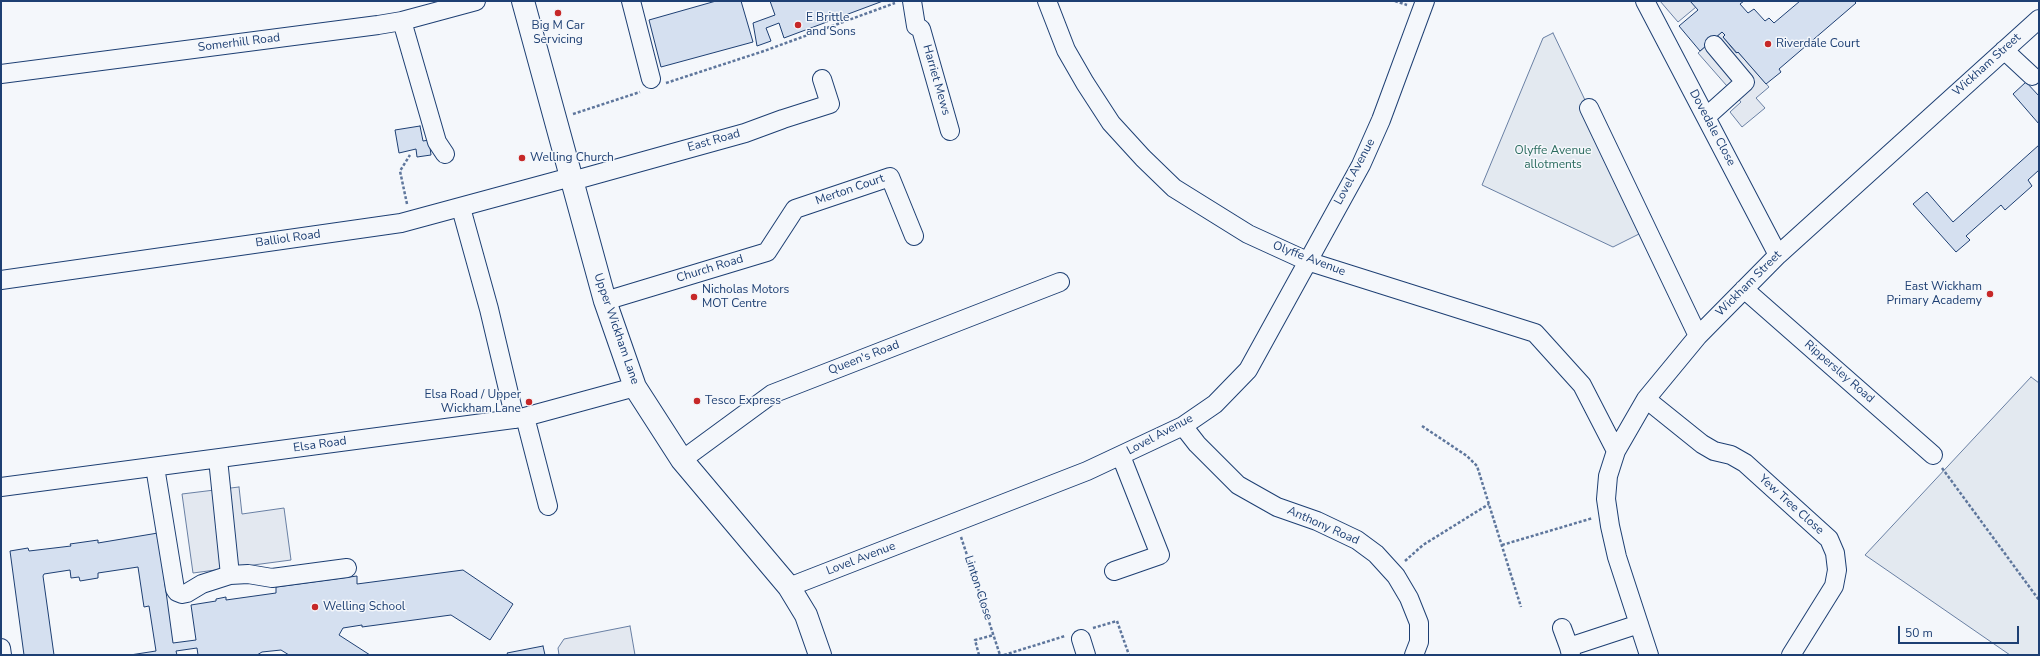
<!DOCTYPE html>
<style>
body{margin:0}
#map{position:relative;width:2040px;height:656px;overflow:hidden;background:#f4f7fb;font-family:"Nunito Sans",sans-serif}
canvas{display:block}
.frame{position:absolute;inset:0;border:2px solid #1d3f73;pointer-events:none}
.scale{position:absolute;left:1898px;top:626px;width:121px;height:18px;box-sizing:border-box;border:2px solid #1d3f73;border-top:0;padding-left:5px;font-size:12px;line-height:14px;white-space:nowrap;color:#1d3f73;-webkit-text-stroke:3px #f4f7fb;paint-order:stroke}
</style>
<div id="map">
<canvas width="2040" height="656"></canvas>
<div class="frame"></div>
<div class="scale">50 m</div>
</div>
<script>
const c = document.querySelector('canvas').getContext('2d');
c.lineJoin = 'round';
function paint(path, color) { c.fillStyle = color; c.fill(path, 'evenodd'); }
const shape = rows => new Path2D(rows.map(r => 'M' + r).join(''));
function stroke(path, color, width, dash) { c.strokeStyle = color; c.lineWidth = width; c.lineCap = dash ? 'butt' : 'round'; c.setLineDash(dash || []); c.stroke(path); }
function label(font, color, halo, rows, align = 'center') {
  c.font = font + ' "Nunito Sans",sans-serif'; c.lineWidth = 3; c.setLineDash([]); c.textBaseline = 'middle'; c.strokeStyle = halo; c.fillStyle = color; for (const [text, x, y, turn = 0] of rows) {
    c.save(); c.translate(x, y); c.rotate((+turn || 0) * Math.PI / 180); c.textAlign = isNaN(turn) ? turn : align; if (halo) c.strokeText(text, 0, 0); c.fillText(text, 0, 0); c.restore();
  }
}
const green = shape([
 [1553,33,1647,230,1613,247,1482,185,1543,38,1553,33],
 [2031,377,2039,383,2039,655,2010,655,1865,555,2031,377]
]);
paint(green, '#e3e9f0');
stroke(green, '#687fa3', 1);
const parking = shape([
 [1660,1,1690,1,1696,7,1678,22,1660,1],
 [1722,32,1725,35,1723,37,1736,53,1738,52,1769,87,1756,98,1765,108,1742,127,1730,112,1741,102,1698,53,1722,32],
 [239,487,242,514,284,508,291,560,193,573,182,494,239,487],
 [630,626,635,655,559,655,558,648,564,639,630,626]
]);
paint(parking, '#e3e8f0');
stroke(parking, '#687fa3', 1);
const building = shape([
 [716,1,741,1,753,42,661,67,649,20,716,1],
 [770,1,883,1,784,38,779,23,766,28,771,41,757,46,753,23,775,15,770,1],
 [1690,1,1744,1,1740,4,1748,13,1754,9,1765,21,1769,18,1774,23,1800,1,1854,1,1856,3,1779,69,1781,72,1766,84,1738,52,1737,53,1723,37,1725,35,1722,32,1700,51,1679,26,1698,10,1690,1],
 [2026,82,2039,96,2039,124,2013,94,2026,82],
 [420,126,423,141,429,140,431,155,417,157,416,149,399,153,395,130,420,126],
 [2039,145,2039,170,2028,180,2032,186,2005,210,2001,205,1966,236,1970,240,1956,252,1913,204,1927,192,1953,222,2039,145],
 [158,533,173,643,196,640,191,605,216,601,216,599,226,597,226,600,276,593,276,587,357,576,357,584,463,570,513,604,490,640,451,615,362,627,362,625,343,628,339,635,370,655,289,655,281,650,262,652,257,655,198,655,197,648,176,651,177,655,130,655,156,651,149,606,144,607,138,567,98,573,98,578,80,581,79,577,71,578,70,570,44,574,43,576,54,655,24,655,10,551,28,548,29,551,71,546,70,544,98,540,98,543,158,533],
 [543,646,545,655,508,655,507,653,543,646]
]);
paint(building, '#d5e0f0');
stroke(building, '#1d3f73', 1);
const minor = shape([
 [631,1,651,79],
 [912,1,916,26,921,29,950,131],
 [1047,1,1066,50,1085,83,1111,123,1143,158,1174,188,1248,234,1307,261,1535,333,1582,385,1616,451],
 [1645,1,1778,255],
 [402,21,437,142,445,154],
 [2004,50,2032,76],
 [1,74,378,25,402,21,476,1],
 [1589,108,1698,336],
 [1706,117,1745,82,1714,45],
 [572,181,745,133,783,119,830,104,822,79],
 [461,208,489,309,515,419],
 [1,280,401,223,571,177],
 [1744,289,1933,455],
 [605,301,767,252,795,209,890,177,914,236],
 [1646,399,1702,444,1714,451,1731,455,1745,463,1829,539,1835,553,1837,570,1834,586,1791,655],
 [525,417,548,506],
 [1183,426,1197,444,1238,485,1277,507,1317,521,1357,540,1376,554,1396,576,1409,598,1419,623,1419,642,1414,655],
 [218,459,230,575],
 [682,460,772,394,1060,282],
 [155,467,175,589,177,592,182,594,187,593,202,584,230,575,248,574,272,578,347,568],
 [1,487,521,418,635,387],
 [1114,571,1160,555,1121,456],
 [789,587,1087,471,1183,426,1215,404,1248,370,1361,165,1381,120,1425,1],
 [1562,628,1569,647],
 [1081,639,1086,655],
 [1,648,2,655],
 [1571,655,1569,647,1639,624],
 [1649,655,1617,557,1610,526,1606,499,1608,476,1616,451,1646,399,1698,336,1778,255,2039,19]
]);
const major = shape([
 [523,1,605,301,635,387,682,460,789,587,806,615,820,655]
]);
stroke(minor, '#1d3f73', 20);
stroke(major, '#1d3f73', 24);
stroke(shape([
 [1395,1,1407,5],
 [666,83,764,51,895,3],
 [573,114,640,92],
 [407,204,400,171,410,155],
 [1422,426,1467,456,1477,466,1521,607],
 [1942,468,2039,600],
 [961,537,1000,655],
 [1502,545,1593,518],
 [1405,561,1423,545,1489,504],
 [1093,628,1117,621,1129,655],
 [979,655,975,640,994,635],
 [1004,655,1065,636]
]), '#5e769c', 2.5, [3, 2]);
stroke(minor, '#f4f7fb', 18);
stroke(major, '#f4f7fb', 22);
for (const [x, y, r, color] of [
 [558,13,4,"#c62828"],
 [798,25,4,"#c62828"],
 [1768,44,4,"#c62828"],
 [522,158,4,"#c62828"],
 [1990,294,4,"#c62828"],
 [694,297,4,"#c62828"],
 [697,401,4,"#c62828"],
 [529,402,4,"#c62828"],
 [315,607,4,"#c62828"]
]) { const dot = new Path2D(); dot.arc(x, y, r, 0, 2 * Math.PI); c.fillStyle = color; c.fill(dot); stroke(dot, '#f4f7fb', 1.5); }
label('12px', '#1d3f73', '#f4f7fb', [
 ["E Brittle",806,18],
 ["and Sons",806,32],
 ["Big M Car",558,26,"center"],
 ["Servicing",558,40,"center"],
 ["Riverdale Court",1776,44],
 ["Welling Church",530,158],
 ["East Wickham",1982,287,"right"],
 ["Primary Academy",1982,301,"right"],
 ["Nicholas Motors",702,290],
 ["MOT Centre",702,304],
 ["Elsa Road / Upper",521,395,"right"],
 ["Wickham Lane",521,409,"right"],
 ["Tesco Express",705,401],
 ["Welling School",323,607]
], 'left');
label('12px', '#1d3f73', '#f4f7fb', [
 ["Somerhill Road",239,43,-7],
 ["Wickham Street",1987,65,-42],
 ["Harriet Mews",936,80,74],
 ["Dovedale Close",1712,128,62],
 ["East Road",714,141,-16],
 ["Lovel Avenue",1355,172,-62],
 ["Merton Court",850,190,-19],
 ["Balliol Road",288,239,-8],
 ["Olyffe Avenue",1309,259,21],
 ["Church Road",710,269,-17],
 ["Wickham Street",1749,284,-45],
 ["Upper Wickham Lane",616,329,71],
 ["Queen's Road",864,358,-21],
 ["Rippersley Road",1839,372,41],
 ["Lovel Avenue",1160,435,-28],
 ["Elsa Road",320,445,-8],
 ["Yew Tree Close",1791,505,42],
 ["Anthony Road",1323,526,24],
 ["Lovel Avenue",861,559,-21],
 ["Linton Close",978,588,72]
]);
label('12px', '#2c6c60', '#f4f7fb', [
 ["Olyffe Avenue",1553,151],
 ["allotments",1553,165]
]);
</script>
